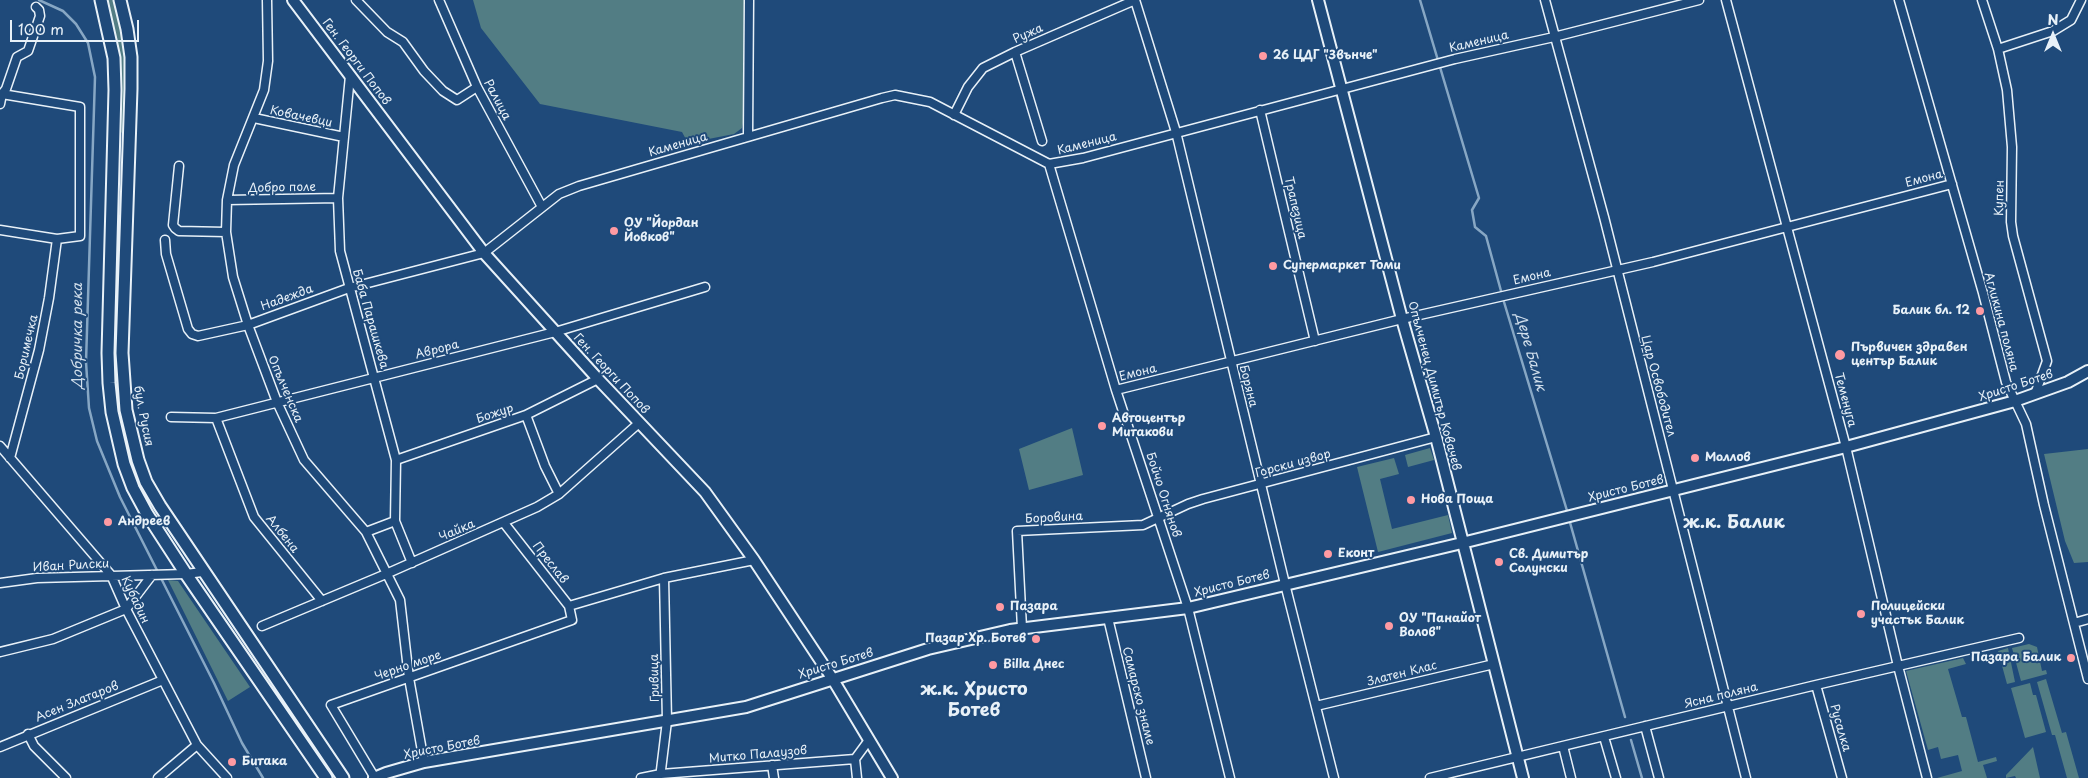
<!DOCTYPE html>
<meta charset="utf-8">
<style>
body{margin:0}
#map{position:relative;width:2088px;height:778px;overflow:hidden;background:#1f4a7a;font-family:"Playpen Sans",sans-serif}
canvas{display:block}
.north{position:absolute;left:2028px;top:10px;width:50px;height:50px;-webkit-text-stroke:4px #1f4a7a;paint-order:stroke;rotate:0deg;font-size:14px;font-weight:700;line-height:20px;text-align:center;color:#e8f1f8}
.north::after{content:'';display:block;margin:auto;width:18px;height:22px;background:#e8f1f8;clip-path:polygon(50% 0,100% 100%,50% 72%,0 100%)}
.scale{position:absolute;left:10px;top:20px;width:129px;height:22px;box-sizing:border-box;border:2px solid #e8f1f8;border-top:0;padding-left:6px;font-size:15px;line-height:18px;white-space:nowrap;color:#e8f1f8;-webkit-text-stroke:4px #1f4a7a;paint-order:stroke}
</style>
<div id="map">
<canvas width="2088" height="778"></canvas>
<div class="north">N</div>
<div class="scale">100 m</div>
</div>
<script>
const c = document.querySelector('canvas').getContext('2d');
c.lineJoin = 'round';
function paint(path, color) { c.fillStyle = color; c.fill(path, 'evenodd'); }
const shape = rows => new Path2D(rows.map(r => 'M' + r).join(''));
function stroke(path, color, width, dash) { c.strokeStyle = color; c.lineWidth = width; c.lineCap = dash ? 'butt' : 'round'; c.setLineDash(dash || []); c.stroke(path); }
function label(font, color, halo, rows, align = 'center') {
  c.font = font + ' "Playpen Sans",sans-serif'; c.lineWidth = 4; c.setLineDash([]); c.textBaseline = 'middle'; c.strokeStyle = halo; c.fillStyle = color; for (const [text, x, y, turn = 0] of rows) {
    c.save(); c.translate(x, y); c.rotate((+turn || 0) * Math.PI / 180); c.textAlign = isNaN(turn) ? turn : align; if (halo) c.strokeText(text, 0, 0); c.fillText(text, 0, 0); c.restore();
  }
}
paint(shape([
 [107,0,116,0,121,23,127,72,125,136,121,132,120,63],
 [473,0,745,0,744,119,742,128,734,134,688,143,682,132,540,104,481,28],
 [1072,428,1083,475,1029,490,1019,449],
 [1430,448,1434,460,1408,467,1405,455],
 [2088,449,2088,562,2074,563,2065,541,2044,454],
 [1394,458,1399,474,1380,479,1392,529,1448,515,1452,533,1378,552,1357,467],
 [168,580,178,581,250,687,228,701],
 [2029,644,2037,647,2042,671,2046,670,2047,674,2021,681,2012,648],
 [2008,648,2015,682,2007,684,1998,651],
 [1963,658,1966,664,1948,669,1962,717,1966,717,1978,762,1996,757,1997,761,1983,765,1987,778,1937,778,1962,771,1958,755,1941,759,1938,747,1928,750,1906,671],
 [2046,679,2062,733,2066,732,2079,778,2067,778,2055,735,2052,735,2037,682],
 [2030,683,2033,695,2036,695,2046,732,2025,738,2011,688],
 [2033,747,2040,778,2016,778,2015,776,2006,778,2006,775]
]), '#527d84');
stroke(shape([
 [39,0,63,11,76,24,88,43,95,77,86,362,89,408,97,441,120,497,214,683,242,743,263,778],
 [1420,0,1479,198,1472,210,1475,227,1486,236,1504,302,1568,514],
 [1569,519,1625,717],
 [1631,740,1642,778]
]), '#87a7c4', 2.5);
const minor = shape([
 [267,0,268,61,264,90,234,165,227,200,226,232,233,277,248,325,277,402,304,460,366,532,400,600,409,678,424,762],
 [356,0,387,32,403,42,424,71,443,91,457,100,477,87],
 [439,0,477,87,542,207],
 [1135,0,1176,132,1285,584,1334,778],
 [1545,0,1604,217,1746,778],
 [1726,0,1846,447,1898,666,1927,778],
 [1899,0,1983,293,2006,382,2026,424,2044,505,2088,679],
 [1982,0,1998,49,2007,90,2012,147,2011,222,2013,236,2047,361,2035,394],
 [1998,49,2053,31,2071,20,2081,0],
 [1015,52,1042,141],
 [350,76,338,198,340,251,396,460,395,521,412,563],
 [0,104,2,94,6,89,17,57,28,51,40,16,39,10,36,7],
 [1260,110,1315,341],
 [954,115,968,87,983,68,1015,52,1135,0],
 [254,118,344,137],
 [748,136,749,0],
 [1049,164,1116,390,1188,608,1230,778],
 [179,166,173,225,175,228,179,231,226,232],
 [227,200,338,198],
 [0,230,57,239,80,236,80,107,2,94],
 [165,240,166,254,188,329,192,334,198,336,248,325,349,288,484,253,559,194,579,186,882,98,895,95,930,102,1049,164,1083,158,1455,59,1554,37,1699,0],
 [1116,390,1402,319,1653,262,1952,184],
 [526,415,545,466,559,494],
 [171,417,216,418,555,332,705,287],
 [216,418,254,517,322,601],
 [0,446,111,575,126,609,197,745,227,778],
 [10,458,39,350,49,298,57,239],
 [396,460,526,415,598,379],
 [366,532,395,521],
 [0,583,37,578,186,574,202,572],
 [569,606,664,578,754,560],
 [1108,618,1146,778],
 [2074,623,2088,619],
 [262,626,386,574,537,507,559,494,639,423],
 [1022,628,1017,531,1143,525,1188,504,1203,499,1436,437],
 [0,652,53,639,126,609,152,575],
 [1816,685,1842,778],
 [1316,706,1494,664],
 [1645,726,1659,778],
 [28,734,34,746,66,778],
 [1604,737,1616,778],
 [1563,746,1571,778],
 [0,747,163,680],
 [855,759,857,778],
 [772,765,774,778],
 [158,778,197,745],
 [375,778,331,705,572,620,569,606,504,523],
 [641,778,661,774,855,759,869,740],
 [660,778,667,721,664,578],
 [1430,778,1816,685,2019,638]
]);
const tertiary = shape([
 [293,0,484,253,598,379,705,492,754,560,832,678,892,778],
 [1318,0,1402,319,1436,437,1523,778],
 [374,778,386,773,424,762,746,707,928,649,1010,630,1188,608,1462,543,1846,447,2015,401,2068,382,2088,371]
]);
const secondary = shape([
 [101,0,114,58,115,90,108,353,109,383,112,412,124,464,133,488,147,514,186,574,326,778],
 [120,0,127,29,131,57,131,89,122,353,126,410,138,460,146,482,160,506,343,778]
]);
stroke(minor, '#e8f1f8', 11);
stroke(tertiary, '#e8f1f8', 14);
stroke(secondary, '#e8f1f8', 15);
stroke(minor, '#1f4a7a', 8);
stroke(tertiary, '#1f4a7a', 10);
stroke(secondary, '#1f4a7a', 11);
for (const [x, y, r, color] of [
 [1263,56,5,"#ff9aa2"],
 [614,231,5,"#ff9aa2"],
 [1273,266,5,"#ff9aa2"],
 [1980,311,5,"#ff9aa2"],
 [1840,355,6,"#ff9aa2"],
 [1102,426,5,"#ff9aa2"],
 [1695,458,5,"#ff9aa2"],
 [1411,500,5,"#ff9aa2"],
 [108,522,5,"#ff9aa2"],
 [1328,554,5,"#ff9aa2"],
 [1499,562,5,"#ff9aa2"],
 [1000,607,5,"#ff9aa2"],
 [1861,614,5,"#ff9aa2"],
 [1389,626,5,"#ff9aa2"],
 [1036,639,5,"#ff9aa2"],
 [2071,658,5,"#ff9aa2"],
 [993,665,5,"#ff9aa2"],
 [232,762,5,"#ff9aa2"]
]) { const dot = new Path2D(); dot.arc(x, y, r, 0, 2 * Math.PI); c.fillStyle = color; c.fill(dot); stroke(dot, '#1f4a7a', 2); }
label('12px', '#e8f1f8', '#1f4a7a', [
 ["Ружа",1028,34,-24],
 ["Каменица",1479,42,-13],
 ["Ген. Георги Попов",356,62,53],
 ["Ралица",497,100,62],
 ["Ковачевци",301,117,12],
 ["Каменица",1087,144,-14],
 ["Каменица",678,145,-16],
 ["Емона",1924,179,-15],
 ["Добро поле",282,188,-1],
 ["Купен",2000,198,-89],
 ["Трапезица",1295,208,77],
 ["Емона",1532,277,-13],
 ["Надежда",287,298,-20],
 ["Баба Парашкева",370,319,74],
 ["Агликина поляна",2001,322,75],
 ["Боримечка",27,347,-77],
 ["Аврора",437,350,-14],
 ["Емона",1138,373,-14],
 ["Ген. Георги Попов",611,374,47],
 ["Боряна",1248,386,76],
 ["Опълченец Димитър Ковачев",1434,386,75],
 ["Цар Освободител",1658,386,75],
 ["Христо Ботев",2016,386,-18],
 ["Опълченска",285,389,67],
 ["Теменуга",1845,400,75],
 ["Божур",495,414,-19],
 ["бул. Русия",143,416,79],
 ["Горски извор",1293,464,-15],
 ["Христо Ботев",1626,489,-14],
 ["Бойчо Огнянов",1163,495,72],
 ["Боровина",1054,518,-3],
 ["Чайка",457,531,-23],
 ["Албена",282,534,51],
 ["Преслав",550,563,52],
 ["Иван Рилски",71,566,-3],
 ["Христо Ботев",1232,584,-14],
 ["Кубадин",135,600,65],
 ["Христо Ботев",836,664,-17],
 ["Черно море",408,666,-19],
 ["Златен Клас",1402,674,-14],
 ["Гривица",655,678,-91],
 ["Самарско знаме",1138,696,76],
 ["Ясна поляна",1721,696,-14],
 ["Асен Златаров",77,702,-22],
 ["Русалка",1840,728,74],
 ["Христо Ботев",442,748,-11],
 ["Митко Палаузов",758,755,-5]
]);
label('bold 12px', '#e8f1f8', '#1f4a7a', [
 ["26 ЦДГ \"Звънче\"",1273,56],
 ["ОУ \"Йордан",624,224],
 ["Йовков\"",624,238],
 ["Супермаркет Томи",1283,266],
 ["Балик бл. 12",1970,311,"right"],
 ["Първичен здравен",1851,348],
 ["център Балик",1851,362],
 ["Автоцентър",1112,419],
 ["Митакови",1112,433],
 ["Моллов",1705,458],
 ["Нова Поща",1421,500],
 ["Андреев",118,522],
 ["Еконт",1338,554],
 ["Св. Димитър",1509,555],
 ["Солунски",1509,569],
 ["Пазара",1010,607],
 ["Полицейски",1871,607],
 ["участък Балик",1871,621],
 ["ОУ \"Панайот",1399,619],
 ["Волов\"",1399,633],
 ["Пазар Хр. Ботев",1026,639,"right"],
 ["Пазара Балик",2061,658,"right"],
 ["Billa Днес",1003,665],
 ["Битака",242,762]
], 'left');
label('italic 14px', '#d0deeb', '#1f4a7a', [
 ["Добричка река",78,336,-90],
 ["Дере Балик",1530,352,74]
]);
label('bold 18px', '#e8f1f8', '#1f4a7a', [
 ["ж.к. Балик",1734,523],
 ["ж.к. Христо",974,690],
 ["Ботев",974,711]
]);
</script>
